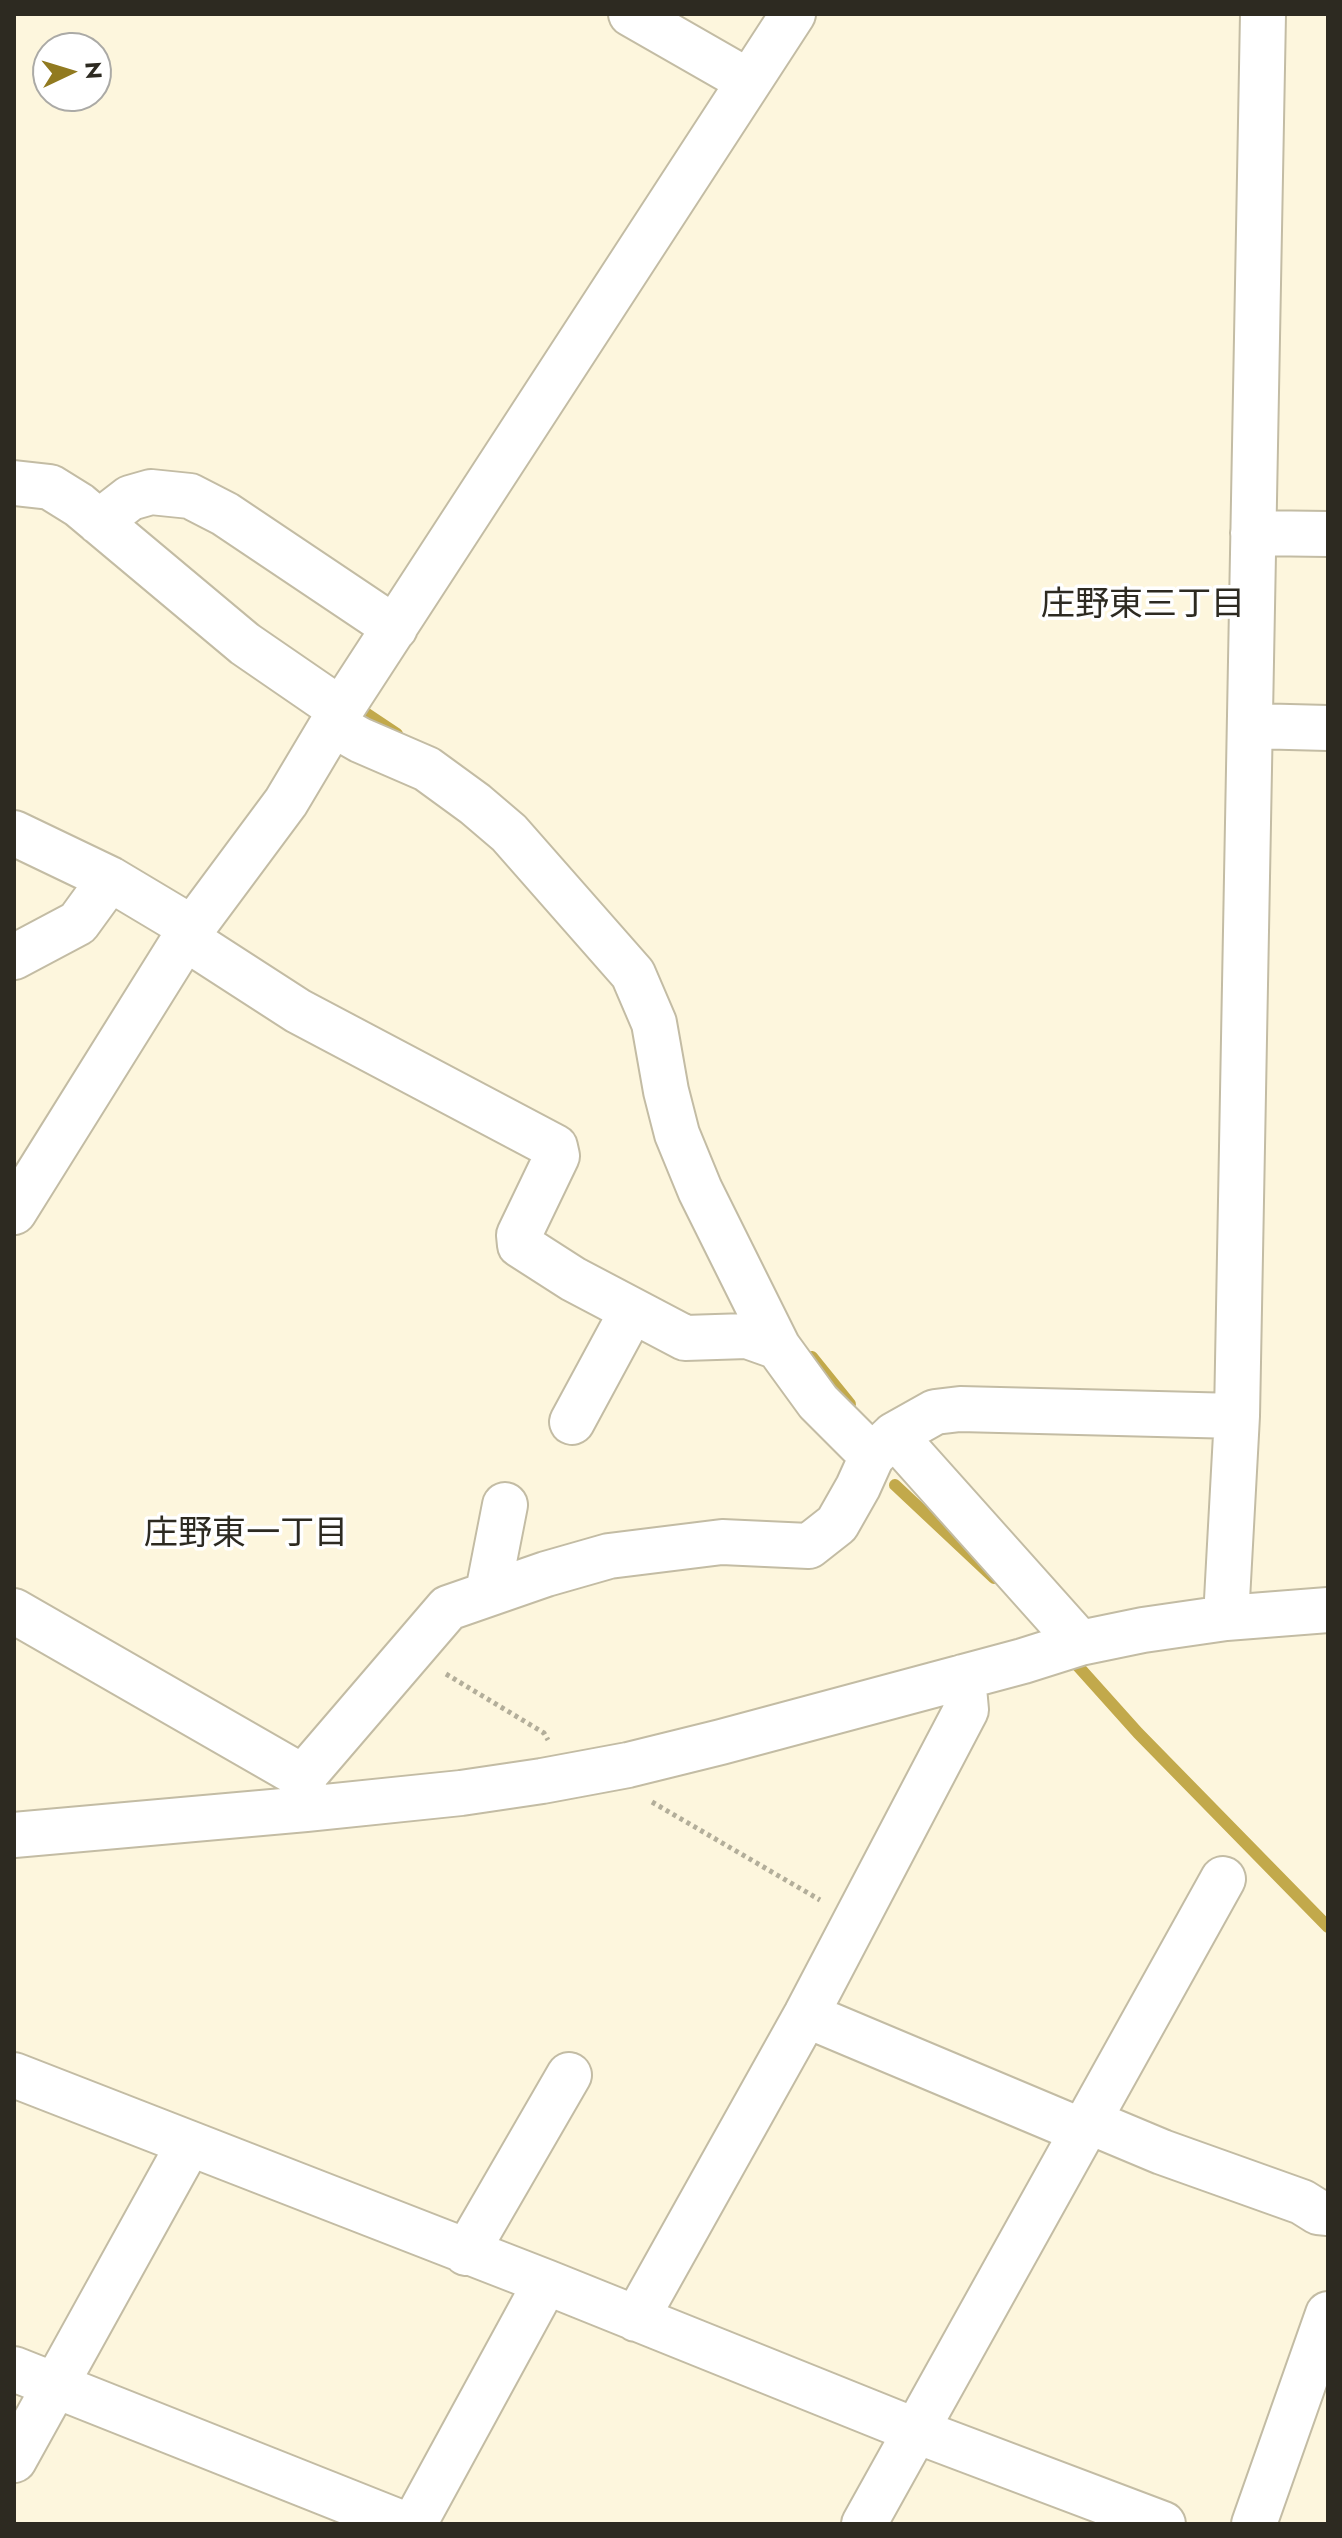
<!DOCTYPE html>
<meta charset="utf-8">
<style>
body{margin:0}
#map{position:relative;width:1342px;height:2538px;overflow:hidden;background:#fdf6dd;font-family:Jost,sans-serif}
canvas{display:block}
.frame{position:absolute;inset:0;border:16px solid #2d2a21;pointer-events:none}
.north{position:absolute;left:32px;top:32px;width:80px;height:80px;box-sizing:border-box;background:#fff;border:2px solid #abaaa6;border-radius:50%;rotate:86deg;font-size:22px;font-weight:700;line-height:32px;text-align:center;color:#2d2a21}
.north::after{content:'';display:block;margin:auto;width:28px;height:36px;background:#917a20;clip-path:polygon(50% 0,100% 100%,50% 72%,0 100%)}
</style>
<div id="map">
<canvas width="1342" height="2538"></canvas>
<div class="frame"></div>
<div class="north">N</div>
</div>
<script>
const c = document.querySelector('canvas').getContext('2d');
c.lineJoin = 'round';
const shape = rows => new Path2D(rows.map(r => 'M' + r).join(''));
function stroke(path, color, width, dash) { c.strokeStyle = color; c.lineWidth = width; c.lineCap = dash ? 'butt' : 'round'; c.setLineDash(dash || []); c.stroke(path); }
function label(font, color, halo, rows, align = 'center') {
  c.font = font + ' Jost,"Noto Sans JP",sans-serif'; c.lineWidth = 7; c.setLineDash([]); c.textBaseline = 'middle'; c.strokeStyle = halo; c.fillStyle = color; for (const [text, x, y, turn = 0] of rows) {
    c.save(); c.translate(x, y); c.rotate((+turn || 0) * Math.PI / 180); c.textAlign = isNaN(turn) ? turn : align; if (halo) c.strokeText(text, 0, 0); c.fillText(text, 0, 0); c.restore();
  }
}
stroke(shape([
 [352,704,397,734],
 [812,1357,850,1404],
 [895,1485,994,1578],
 [1068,1655,1138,1733,1328,1927]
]), '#c2a94b', 12);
const minor = shape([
 [631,14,748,81],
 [14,483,50,487,79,505,245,644,341,710],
 [99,522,130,498,151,492,190,496,225,514,395,628],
 [1253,533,1328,534],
 [332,724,360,740,427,769,475,804,509,833,633,974,654,1023,666,1091,677,1134,700,1190,778,1347,818,1402,872,1456],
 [1251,726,1328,728],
 [14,833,110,879,192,928],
 [185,938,298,1011,555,1147,557,1156,519,1235,520,1245,573,1279,685,1338,747,1336,778,1347],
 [14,957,78,923,110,879],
 [14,1212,185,938,286,802,342,708,793,14],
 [572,1422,632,1311],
 [894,1435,1080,1643],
 [488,1592,505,1505],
 [14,1611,303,1777,306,1805],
 [1226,1618,1237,1416,1263,14],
 [303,1777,448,1608,546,1574,609,1556,722,1542,809,1546,837,1524,858,1487,872,1456,894,1435,935,1412,960,1409,1237,1416],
 [14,1835,306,1809,461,1793,542,1781,628,1765,721,1742,1023,1661,1080,1643,1143,1630,1226,1618,1328,1610],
 [806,2015,1082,2131],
 [14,2075,546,2282,914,2430,1163,2524],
 [1088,2121,1162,2152,1302,2202,1318,2212,1328,2213],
 [466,2253,569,2075],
 [636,2319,806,2015,966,1710,963,1677],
 [14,2369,404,2524],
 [14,2460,189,2144],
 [414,2524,546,2282],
 [864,2524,1223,1879],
 [1254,2524,1328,2314]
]);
stroke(minor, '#c3bca4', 48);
stroke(shape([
 [446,1674,544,1733,548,1740],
 [652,1802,820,1900]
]), '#b3ae9a', 5, [4, 4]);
stroke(minor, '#fff', 44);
label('34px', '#2d2a21', '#fff', [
 ["庄野東三丁目",1143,607],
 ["庄野東一丁目",246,1536]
]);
</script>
